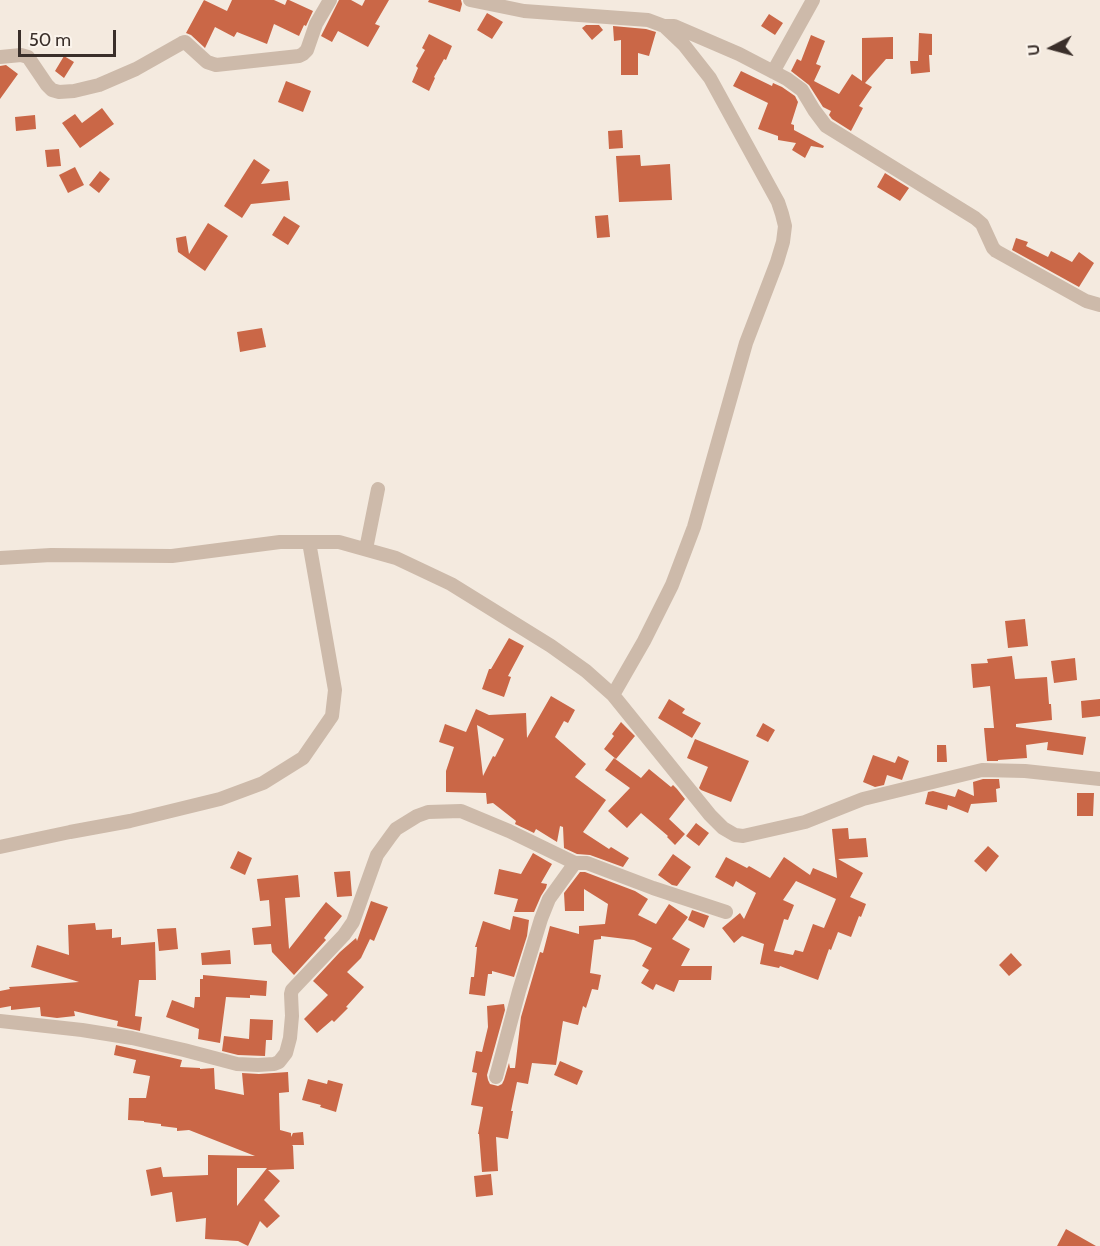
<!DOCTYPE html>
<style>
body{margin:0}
#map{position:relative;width:1100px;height:1246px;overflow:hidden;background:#f4eadf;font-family:Cabin,sans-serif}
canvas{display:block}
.north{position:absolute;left:1022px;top:18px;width:60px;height:60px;-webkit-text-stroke:4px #fbf4ec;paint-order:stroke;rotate:264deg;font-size:16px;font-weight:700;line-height:24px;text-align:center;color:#3a2f2a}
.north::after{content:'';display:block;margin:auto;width:21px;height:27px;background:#3a2f2a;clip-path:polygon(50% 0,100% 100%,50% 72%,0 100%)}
.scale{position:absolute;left:18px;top:30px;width:98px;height:27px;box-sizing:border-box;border:3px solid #3a2f2a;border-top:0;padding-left:8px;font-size:18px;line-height:21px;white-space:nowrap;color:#3a2f2a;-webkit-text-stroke:4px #fbf4ec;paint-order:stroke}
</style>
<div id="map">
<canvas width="1100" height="1246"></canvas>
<div class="north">U</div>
<div class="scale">50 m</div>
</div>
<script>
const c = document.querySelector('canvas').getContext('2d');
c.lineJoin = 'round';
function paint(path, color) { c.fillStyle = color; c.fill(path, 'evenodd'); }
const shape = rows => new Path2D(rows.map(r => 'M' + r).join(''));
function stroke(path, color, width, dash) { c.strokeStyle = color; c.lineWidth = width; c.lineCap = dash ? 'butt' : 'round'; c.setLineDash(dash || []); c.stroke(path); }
paint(shape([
 [204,0,227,11,232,0,274,0,285,5,287,0,289,0,313,11,306,26,304,25,299,36,274,24,267,44,237,32,234,37,215,27,205,48,191,35,186,33],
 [339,0,351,0,362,6,365,0,389,0,375,24,380,26,368,47,338,31,332,42,321,36],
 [429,0,461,0,462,4,460,12,428,2],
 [487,13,503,22,492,39,477,30],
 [769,14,783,23,775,35,761,26],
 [586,25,599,25,603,30,592,40,582,28],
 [613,26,646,29,656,32,649,56,638,53,638,75,621,75,621,40,614,41],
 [919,33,932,34,932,55,929,55,930,72,911,74,910,61,918,61],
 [429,34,452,46,446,60,444,59,434,77,435,78,429,91,412,82,418,68,416,66,425,50,422,48],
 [811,35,825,41,816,64,821,66,814,81,839,94,852,74,862,81,862,38,893,37,893,59,886,59,865,83,872,87,859,106,863,108,851,131,832,119,829,115,831,111,823,107,809,85,791,71,797,59,801,61],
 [64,56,74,62,64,78,55,71],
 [6,65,18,74,0,99,0,66],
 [741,71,772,86,773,83,782,87,795,96,798,102,791,124,794,125,794,130,824,146,823,148,811,146,805,158,792,150,796,143,778,140,778,136,758,129,768,103,733,86],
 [286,81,311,91,303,112,278,102],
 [102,108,114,124,80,148,62,123,75,114,82,123],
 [35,115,36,129,16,131,15,117],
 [622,130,623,148,609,149,608,131],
 [59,149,61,166,47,167,45,150],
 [640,155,641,166,670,164,672,200,619,202,616,156],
 [254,159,270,170,261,184,288,181,290,200,251,204,242,218,224,206],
 [75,167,84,185,68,193,59,175],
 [100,171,110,179,99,193,89,185],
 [885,173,909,188,900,201,877,187],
 [608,215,610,237,597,238,595,216],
 [284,216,300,226,288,245,272,235],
 [208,223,228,236,205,271,178,252,176,238,186,236,189,254],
 [1016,238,1028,242,1026,246,1048,257,1051,251,1072,262,1079,252,1094,263,1079,287,1012,250],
 [262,328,266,347,240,352,237,332],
 [1025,619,1028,646,1008,648,1005,621],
 [509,638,524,646,508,676,511,677,504,697,482,689,489,669,491,669],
 [1012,656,1015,679,1047,677,1049,704,1051,704,1052,720,1016,724,1016,727,1086,737,1083,755,1047,750,1048,742,1026,745,1027,758,998,760,998,761,987,761,984,728,994,728,990,686,973,688,971,664,988,663,987,659],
 [1075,658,1077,680,1054,683,1051,661],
 [551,696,575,710,568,723,564,721,555,737,586,764,575,777,606,800,583,832,609,849,611,847,629,858,623,867,590,855,577,854,564,848,563,827,560,826,557,842,536,829,534,833,515,824,516,821,493,803,487,804,486,793,446,792,446,771,454,747,439,742,445,724,466,732,476,709,489,715,526,713,527,738],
 [477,725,504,739,495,757,493,756,483,776],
 [669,699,685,709,682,713,701,723,692,738,658,718],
 [1100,699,1100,716,1082,718,1081,701],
 [621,722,635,736,616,759,604,749,614,736,612,734],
 [763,723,775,730,768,742,756,736],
 [695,739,749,761,731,802,701,790,699,788,708,767,687,758],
 [937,745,946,745,947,762,937,762],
 [873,755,895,763,898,756,909,761,902,780,887,775,884,785,875,787,863,782],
 [614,758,641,778,649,769,671,787,673,785,677,789,685,799,669,819,685,834,675,845,667,837,668,836,641,813,627,828,608,811,630,788,605,770],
 [983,779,999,779,1000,788,996,789,997,802,971,804,968,813,948,805,947,810,925,804,928,792,933,791,955,797,958,789,974,796,973,782],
 [1077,793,1094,793,1093,816,1077,816],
 [696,823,709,833,699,846,686,836],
 [848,828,849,839,866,838,868,857,838,859,863,873,850,897,866,904,861,917,859,916,851,937,838,932,831,950,829,949,818,980,780,966,779,968,760,964,764,944,742,936,734,943,722,928,740,913,744,919,756,893,736,881,733,887,715,877,726,857,747,868,749,866,770,878,784,857,810,875,813,868,837,878,832,829],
 [796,881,836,899,824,928,813,924,803,952,795,950,793,955,774,951,784,919,788,920,794,905,783,900],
 [988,846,999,856,986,872,974,861],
 [238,851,252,858,245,875,230,868],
 [533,853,552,864,541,883,547,884,546,888,541,896,534,912,514,912,518,899,494,894,499,869,521,874],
 [673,854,691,867,677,886,672,885,658,875],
 [350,871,352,896,337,897,334,872],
 [580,872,585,872,635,891,648,899,638,915,656,924,669,904,688,917,672,939,690,949,681,966,712,966,711,980,679,980,674,992,656,984,653,990,641,983,649,970,642,966,652,948,634,940,601,936,601,939,594,940,590,973,601,975,598,990,592,989,586,1008,583,1006,578,1025,563,1021,556,1065,532,1063,528,1084,517,1082,511,1111,513,1111,508,1139,496,1137,498,1171,482,1172,479,1134,478,1134,483,1107,471,1105,477,1073,472,1072,476,1051,482,1052,488,1027,487,1006,504,1004,505,1010,487,1075,488,1080,490,1084,498,1086,502,1084,504,1080,509,1063,510,1068,515,1068,521,1017,540,952,543,953,550,926,579,934,579,926,605,924,608,904,584,889,584,911,565,911,564,893],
 [298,875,300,897,285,898,289,949,326,902,342,916,324,938,326,940,294,975,272,952,271,944,254,945,252,928,271,926,269,900,260,901,257,879],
 [371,901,388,907,374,941,370,939,361,958,347,972,364,987,346,1007,348,1008,334,1022,332,1020,317,1033,304,1019,328,995,313,981,340,952,356,938,357,941],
 [692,910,709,916,704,928,688,920],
 [513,916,529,920,527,936,514,977,492,971,492,974,488,974,485,996,469,994,471,977,474,977,477,947,475,947,483,921,510,930],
 [95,923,96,930,112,929,112,938,121,937,121,945,155,942,156,980,139,980,135,1016,142,1017,140,1031,117,1026,118,1021,74,1011,75,1016,57,1018,41,1016,40,1007,11,1010,11,1006,0,1008,0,991,10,989,9,987,79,982,31,967,37,945,69,955,68,925],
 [176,928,178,949,159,951,157,929],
 [230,950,231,964,202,965,201,953],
 [1011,953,1022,965,1009,976,999,965],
 [203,975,267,981,266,996,250,995,250,998,226,997,220,1043,198,1039,199,1029,166,1017,172,1000,194,1008,195,997,200,997,200,979,203,979],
 [250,1019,273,1020,272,1040,266,1040,265,1056,238,1055,222,1051,224,1036,249,1039],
 [116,1045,182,1060,180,1067,200,1068,200,1069,214,1068,215,1089,244,1095,242,1073,259,1074,288,1072,289,1092,279,1093,280,1130,291,1133,291,1137,293,1133,303,1132,304,1145,292,1145,293,1146,294,1169,268,1170,280,1181,264,1200,280,1216,267,1228,260,1221,248,1246,238,1241,205,1239,206,1218,176,1222,172,1192,151,1196,146,1170,161,1167,163,1177,208,1175,208,1155,255,1156,189,1130,177,1131,177,1128,161,1126,161,1124,144,1122,144,1121,128,1120,129,1098,146,1098,150,1076,133,1073,136,1060,114,1055],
 [237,1168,267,1168,237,1206],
 [560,1061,583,1071,577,1085,554,1075],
 [308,1079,327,1084,328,1080,343,1084,336,1112,320,1107,321,1105,302,1100],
 [491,1174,493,1195,476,1197,474,1176],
 [1066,1229,1096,1246,1057,1246]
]), '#ca6747');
stroke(shape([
 [470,0,524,11,648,20,664,26,684,45,710,78,778,202,782,214,785,226,783,242,777,262,746,343,694,527,672,585,644,641,613,695],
 [664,26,674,26,739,54,787,79,802,90,814,110,826,126,975,218,982,224,993,248,996,251,1086,301,1100,305],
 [0,57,21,55,28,57,47,85,52,90,59,92,74,91,99,85,136,69,182,43,185,42,207,62,216,65,299,56,303,54,307,50,316,24,330,0],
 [773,72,813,0],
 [366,549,378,489],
 [0,558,51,555,172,556,280,542,339,542,396,558,451,584,551,646,586,671,613,695,710,815,723,828,735,835,743,836,805,822,863,799,982,770,1025,771,1100,779],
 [0,847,70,832,130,821,220,799,263,783,303,758,332,716,335,690,309,542],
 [575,863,587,863,653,888,726,912],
 [0,1021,82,1030,132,1038,184,1050,237,1064,258,1065,274,1064,279,1062,286,1053,290,1038,292,1016,291,994,292,990,344,935,353,922,377,855,390,837,396,829,417,816,428,812,461,811,509,831,575,863,549,899,541,919,519,991,496,1077]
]), '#cdbaaa', 14);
</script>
